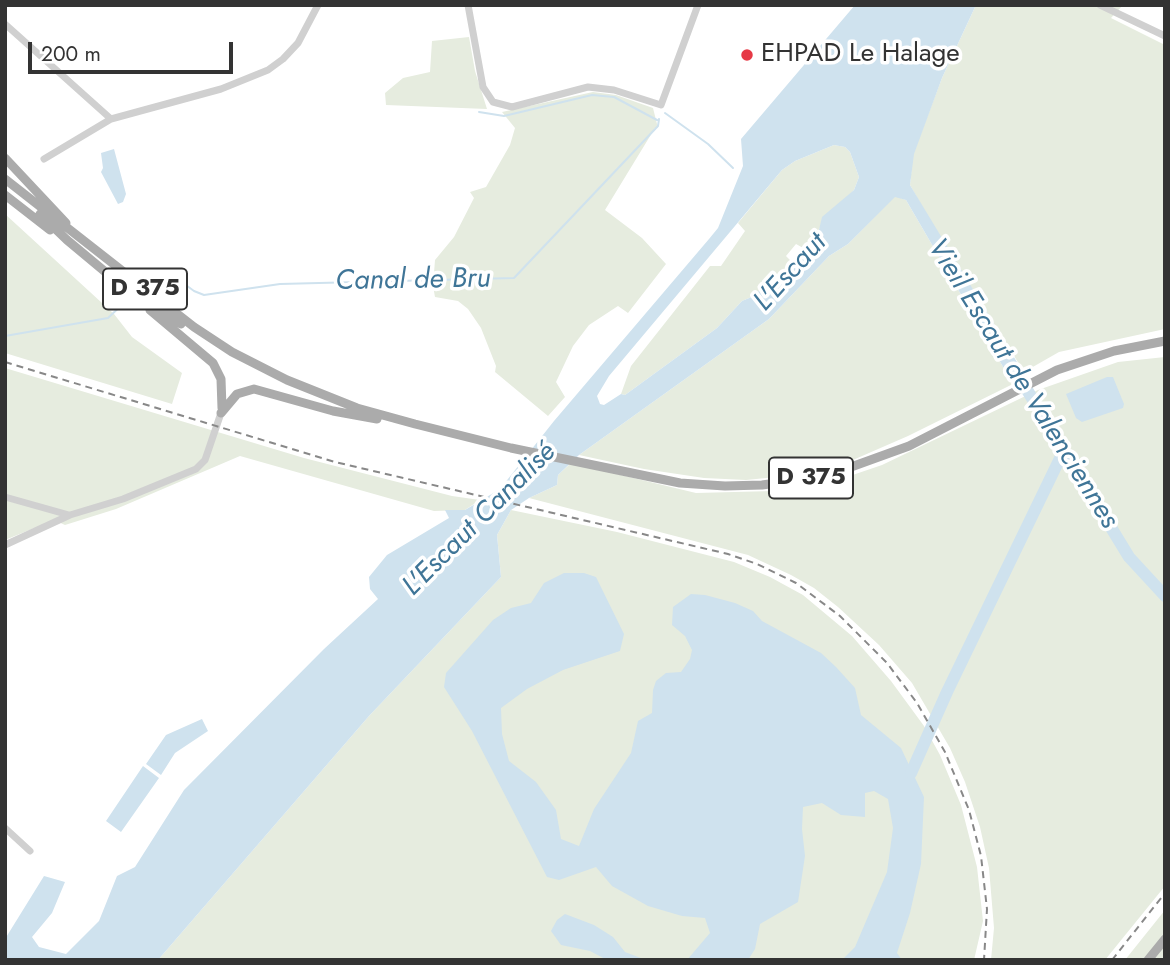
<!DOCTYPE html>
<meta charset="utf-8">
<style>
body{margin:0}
#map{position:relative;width:1170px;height:965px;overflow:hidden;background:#fff;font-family:Jost,sans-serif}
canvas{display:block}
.frame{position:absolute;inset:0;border:7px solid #333;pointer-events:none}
.scale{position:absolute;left:28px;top:42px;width:205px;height:32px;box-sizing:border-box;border:4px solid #333;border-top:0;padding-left:9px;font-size:21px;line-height:24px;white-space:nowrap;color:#333;-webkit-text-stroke:5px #fff;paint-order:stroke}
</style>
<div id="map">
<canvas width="1170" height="965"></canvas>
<div class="frame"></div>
<div class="scale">200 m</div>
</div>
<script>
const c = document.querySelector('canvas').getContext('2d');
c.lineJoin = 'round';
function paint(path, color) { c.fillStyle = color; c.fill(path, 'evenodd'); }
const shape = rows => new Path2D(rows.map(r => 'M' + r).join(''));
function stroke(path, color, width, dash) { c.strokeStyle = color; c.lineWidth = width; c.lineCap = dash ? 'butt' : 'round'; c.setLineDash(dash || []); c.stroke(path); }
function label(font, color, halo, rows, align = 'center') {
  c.font = font + ' Jost,sans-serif'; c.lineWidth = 7; c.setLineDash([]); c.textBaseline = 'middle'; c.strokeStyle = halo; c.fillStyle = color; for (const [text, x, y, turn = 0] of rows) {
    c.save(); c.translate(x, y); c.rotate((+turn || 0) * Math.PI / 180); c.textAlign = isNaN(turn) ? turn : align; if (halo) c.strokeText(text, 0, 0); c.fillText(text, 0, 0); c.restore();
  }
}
paint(shape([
 [976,5,1123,5,1111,18,1165,45,1165,329,1059,352,1024,372,932,224,910,185,913,154,942,78],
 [469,37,475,71,487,109,386,105,385,93,403,78,430,72,432,41],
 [593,92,616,95,653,108,658,128,655,128,605,210,642,238,666,264,628,313,618,306,589,325,573,346,556,382,565,397,548,416,495,372,496,366,481,328,468,309,458,301,435,297,433,286,435,260,454,237,474,198,470,192,486,187,510,145,515,128,502,112],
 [834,145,845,147,850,152,859,177,854,190,820,227,818,234,805,249,796,244,786,256,793,263,783,274,771,278,754,296,742,301,717,328,625,395,621,394,631,366,710,266,721,266,745,231,738,223,782,170,795,161],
 [895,196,906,200,1013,384,908,436,846,463,786,476,746,480,704,478,644,469,579,455,769,319,829,256,848,244],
 [5,214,114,314,132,337,182,373,172,404,5,353],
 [1165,357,1165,886,1105,960,991,960,994,928,989,868,980,827,965,782,950,748,912,683,879,645,838,607,814,588,791,575,748,555,529,498,557,485,558,475,571,463,696,493,773,491,835,481,882,465,1038,390,1118,362],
 [5,368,304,458,452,496,480,500,465,510,434,511,240,456,116,509,65,525,54,520,5,540],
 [511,510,617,532,734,562,770,577,803,595,852,636,891,681,924,726,940,755,961,805,977,867,983,921,974,960,158,960,369,716,501,577,497,535],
 [1165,910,1165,960,1125,960]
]), '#e6ecdf');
paint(shape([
 [855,5,976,5,942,78,914,154,910,185,1026,377,1013,384,906,200,895,197,848,244,829,256,769,319,579,455,558,475,557,485,529,498,511,510,497,535,501,577,369,716,158,960,5,960,5,939,44,876,65,882,52,913,32,937,39,947,66,954,99,921,117,876,135,867,184,790,324,649,378,599,370,589,369,577,387,555,449,518,445,510,465,510,500,489,554,421,709,239,718,228,743,166,741,139],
 [834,145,845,147,850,152,859,177,854,190,822,217,818,234,783,274,771,278,754,296,742,301,717,328,625,395,621,394,604,405,600,404,597,396,609,376,782,170,795,161],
 [114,149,126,194,123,202,118,204,101,172,103,168,101,153],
 [1107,377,1113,377,1124,404,1123,408,1082,422,1076,418,1066,394],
 [564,573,584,573,596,577,624,634,620,651,563,670,527,689,501,708,502,734,509,761,536,782,556,810,561,839,579,846,594,809,631,753,638,721,652,713,653,690,656,681,666,673,681,672,690,659,692,650,685,636,672,625,673,607,691,594,705,595,735,603,753,611,762,621,821,653,836,667,855,688,861,715,901,748,924,797,921,864,910,913,897,953,902,960,842,960,855,947,887,872,893,828,888,799,874,791,865,793,865,817,841,815,822,803,803,807,802,829,805,856,798,902,760,924,755,949,748,960,687,960,710,933,705,918,682,916,648,906,612,886,596,867,559,880,547,877,472,731,444,687,446,673,493,620,511,608,531,603,544,583],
 [202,719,208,731,175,753,161,775,146,764,166,735],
 [143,766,159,778,121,832,106,821],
 [565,914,594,925,613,937,625,952,646,960,607,960,590,951,561,945,551,931,557,920]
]), '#cfe2ee');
stroke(shape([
 [479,112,504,116,592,95,614,97,657,120],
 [665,113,708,144,733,168],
 [147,276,153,271,167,271,194,291,204,295,280,284,514,278,658,126,659,119],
 [5,336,108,318,126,301]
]), '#cfe2ee', 2);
stroke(shape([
 [1013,367,1129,557,1165,596],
 [911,773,947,692,1064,450]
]), '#cfe2ee', 12);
stroke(shape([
 [468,5,483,87,493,102,512,107,588,87,614,90,661,105,698,5],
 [1100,5,1165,36],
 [5,24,111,119],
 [44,159,111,119,221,89,268,70,283,59,298,43,318,5],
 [5,497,69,515],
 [5,545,70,515,123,499,196,469,205,460,221,413],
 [5,828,30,851]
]), '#d0d0d0', 7);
stroke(shape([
 [5,158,66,223],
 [5,179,194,327,232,352,287,380,357,408,415,424,511,448,680,483,725,486,762,485,813,478,840,471,909,446,1057,370,1114,351,1165,341],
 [5,195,50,230],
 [40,214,67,240,115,280,181,324],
 [150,310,213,363,221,379,222,408],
 [221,413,237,394,254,389,333,411,377,419],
 [1148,960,1165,939]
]), '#ababab', 9);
stroke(shape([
 [5,362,335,462,728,554,757,564,796,583,840,616,887,663,917,703,945,752,969,810,981,856,987,909,984,960],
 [1112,960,1165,893]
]), '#888', 2, [7, 5]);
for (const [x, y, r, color] of [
 [747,55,7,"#e63946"]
]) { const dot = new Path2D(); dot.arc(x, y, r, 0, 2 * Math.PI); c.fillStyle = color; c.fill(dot); stroke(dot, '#fff', 2.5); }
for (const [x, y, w] of [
 [145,289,84],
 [811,478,84]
]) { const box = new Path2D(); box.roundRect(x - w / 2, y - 20.5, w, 41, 5); c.fillStyle = '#fff'; c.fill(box); stroke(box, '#333', 2); }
label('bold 24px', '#333', null, [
 ["D 375",145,289],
 ["D 375",811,478]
]);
label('26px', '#333', '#fff', [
 ["EHPAD Le Halage",761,55]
], 'left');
label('italic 28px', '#3f7597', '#fff', [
 ["L'Escaut",791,273,-48],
 ["Canal de Bru",413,281,-1],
 ["Vieil Escaut de Valenciennes",1022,384,58],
 ["L'Escaut Canalisé",480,520,-45]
]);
</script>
